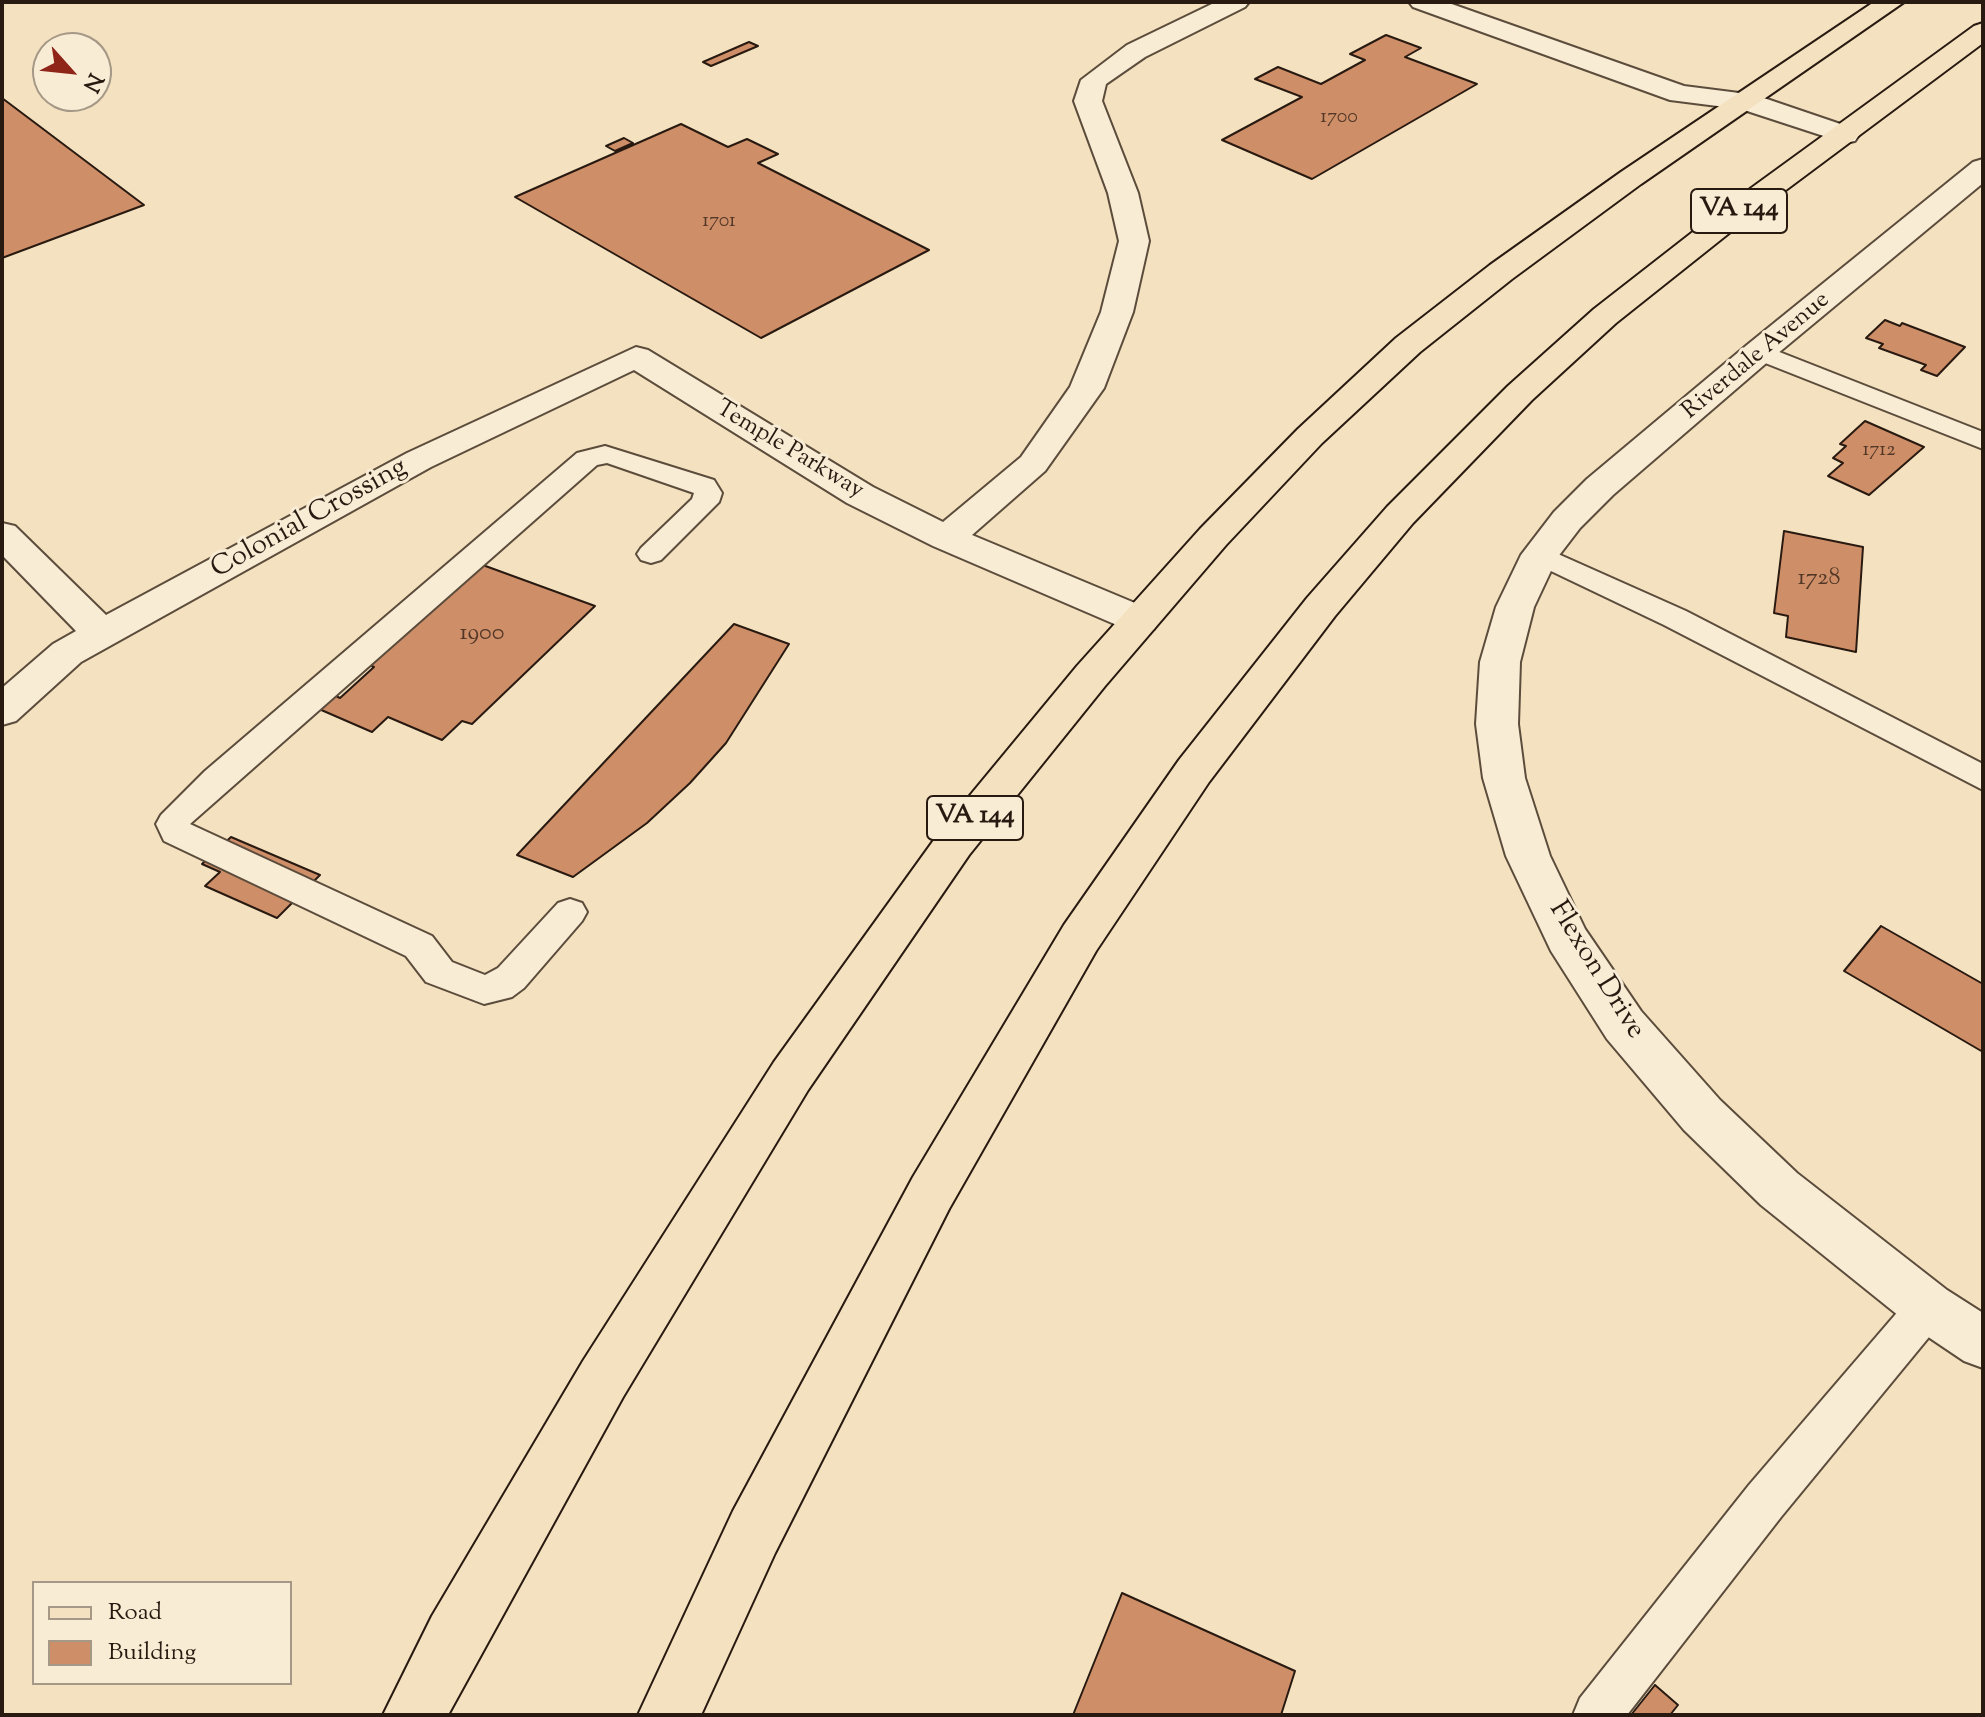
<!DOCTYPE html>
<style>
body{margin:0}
#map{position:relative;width:1985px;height:1717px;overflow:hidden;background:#f4e1bf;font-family:"Sorts Mill Goudy",serif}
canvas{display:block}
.frame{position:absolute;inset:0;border:4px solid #291a11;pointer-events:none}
.legend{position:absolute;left:32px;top:1581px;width:260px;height:104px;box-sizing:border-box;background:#f8ecd5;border:2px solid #a59887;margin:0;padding:10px 14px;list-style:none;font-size:24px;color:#291a11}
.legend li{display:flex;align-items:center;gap:16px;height:40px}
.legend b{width:40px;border:2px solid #a59887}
.north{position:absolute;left:32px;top:32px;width:80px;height:80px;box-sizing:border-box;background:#f8ecd5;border:2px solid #a59887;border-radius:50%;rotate:117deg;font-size:22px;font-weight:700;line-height:32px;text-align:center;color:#291a11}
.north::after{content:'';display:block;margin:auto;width:28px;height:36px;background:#8f2418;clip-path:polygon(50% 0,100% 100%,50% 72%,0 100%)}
</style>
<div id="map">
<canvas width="1985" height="1717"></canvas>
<div class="frame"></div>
<ul class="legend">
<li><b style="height:10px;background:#f4e1bf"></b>Road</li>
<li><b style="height:22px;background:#ce8e68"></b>Building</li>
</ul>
<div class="north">N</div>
</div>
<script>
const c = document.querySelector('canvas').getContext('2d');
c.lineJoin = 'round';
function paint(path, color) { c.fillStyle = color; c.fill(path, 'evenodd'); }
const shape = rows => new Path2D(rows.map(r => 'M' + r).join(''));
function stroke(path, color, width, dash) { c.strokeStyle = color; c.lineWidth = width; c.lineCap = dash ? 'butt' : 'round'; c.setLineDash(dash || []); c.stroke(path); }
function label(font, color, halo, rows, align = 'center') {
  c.font = font + ' "Sorts Mill Goudy",serif'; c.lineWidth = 6; c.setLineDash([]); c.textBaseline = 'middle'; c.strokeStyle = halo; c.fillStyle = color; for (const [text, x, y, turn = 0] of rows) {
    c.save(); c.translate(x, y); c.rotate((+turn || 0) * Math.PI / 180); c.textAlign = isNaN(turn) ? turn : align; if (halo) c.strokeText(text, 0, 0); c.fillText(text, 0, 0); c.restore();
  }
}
const building = shape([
 [1386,35,1421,48,1405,57,1477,84,1312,179,1222,140,1302,97,1255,79,1278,67,1321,84,1365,60,1350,54,1386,35],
 [749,42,758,46,711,66,703,62,749,42],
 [2,98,144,205,2,258,2,98],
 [681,124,728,147,747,139,778,154,758,163,929,250,761,338,515,197,681,124],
 [624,138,633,143,615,151,606,146,624,138],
 [1885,320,1900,326,1902,323,1965,347,1937,376,1921,370,1926,365,1879,348,1883,344,1866,338,1885,320],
 [1865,421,1924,447,1869,495,1828,476,1843,463,1833,458,1846,446,1840,444,1865,421],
 [1784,531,1863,547,1856,652,1786,637,1788,616,1774,613,1784,531],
 [480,564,595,606,472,724,462,721,442,740,388,717,372,732,319,709,334,695,340,698,374,667,367,664,480,564],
 [734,624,789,644,726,743,690,783,647,823,573,877,517,855,734,624],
 [231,837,320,875,277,918,205,886,220,872,202,864,231,837],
 [1881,926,1983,984,1983,1052,1844,971,1881,926],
 [1122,1593,1295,1671,1281,1715,1073,1715,1122,1593],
 [1655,1685,1678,1705,1670,1715,1631,1715,1655,1685]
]);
paint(building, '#ce8e68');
stroke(building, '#291a11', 2);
const lane = shape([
 [1759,344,1983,432,1983,449,1750,357,1746,352,1750,347,1759,344],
 [605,446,714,480,722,493,719,502,661,560,651,563,641,560,637,554,641,548,692,499,694,493,607,463,597,465,190,824,432,936,452,962,485,975,498,968,558,903,570,899,582,903,587,912,582,921,524,988,512,997,484,1004,426,982,406,956,164,841,156,824,161,815,205,771,577,453,605,446],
 [1540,546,1686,611,1983,764,1983,790,1664,625,1530,561,1526,555,1530,549,1540,546],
 [1928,1288,1943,1294,1949,1307,1943,1320,1781,1517,1627,1715,1573,1715,1580,1698,1749,1485,1913,1294,1928,1288]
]);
const street = shape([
 [1216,2,1249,2,1245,7,1145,57,1106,84,1102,101,1138,193,1149,241,1133,312,1104,388,1045,471,972,535,1154,611,1159,620,1154,629,1140,633,1126,629,933,546,847,503,634,370,431,467,81,662,16,721,2,725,2,688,53,644,76,631,2,555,2,523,15,526,106,615,407,453,636,347,648,350,873,487,943,522,1021,457,1070,387,1101,312,1119,241,1108,193,1074,101,1081,80,1127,45,1216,2],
 [1409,2,1446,2,1684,86,1755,95,1855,129,1859,135,1855,141,1845,143,1741,109,1670,100,1413,7,1409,2],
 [1983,159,1983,183,1771,359,1613,495,1580,528,1557,558,1534,607,1520,662,1518,724,1525,778,1550,856,1585,929,1641,1011,1720,1100,1797,1173,1947,1290,1983,1313,1983,1368,1964,1361,1909,1324,1761,1205,1684,1130,1607,1039,1551,951,1506,856,1483,778,1476,724,1480,662,1496,607,1521,555,1554,512,1587,479,1747,345,1973,162,1983,159]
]);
const primary = shape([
 [1874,2,1904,2,1641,184,1512,279,1420,352,1322,443,1226,545,1105,686,969,855,808,1090,623,1397,448,1715,383,1715,432,1616,583,1361,774,1062,939,833,1077,666,1200,529,1298,429,1396,338,1490,265,1621,172,1874,2],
 [1983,23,1983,43,1743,222,1616,323,1532,400,1413,523,1335,616,1209,782,1096,951,949,1209,775,1553,701,1715,638,1715,733,1511,913,1177,1064,925,1179,760,1307,598,1387,507,1508,386,1594,309,1721,210,1974,26,1983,23]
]);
stroke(lane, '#5c4c3c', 4);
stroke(street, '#5c4c3c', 4);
stroke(primary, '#291a11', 4);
paint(lane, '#f8ecd5');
paint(street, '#f8ecd5');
paint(primary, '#f4e1bf');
label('20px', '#523727', null, [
 ["1700",1339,119],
 ["1701",719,223],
 ["1712",1879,452]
]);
label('24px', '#291a11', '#f8ecd5', [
 ["Riverdale Avenue",1757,357,-40],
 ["Temple Parkway",789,451,31]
]);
label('24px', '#523727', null, [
 ["1728",1819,580],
 ["1900",482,635]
]);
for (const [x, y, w] of [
 [1739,211,96],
 [975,818,96]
]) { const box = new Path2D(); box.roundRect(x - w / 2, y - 22, w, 44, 6); c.fillStyle = '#f8ecd5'; c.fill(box); stroke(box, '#291a11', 2); }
label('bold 26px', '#291a11', null, [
 ["VA 144",1739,211],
 ["VA 144",975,818]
]);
label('28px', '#291a11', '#f8ecd5', [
 ["Colonial Crossing",310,520,-29],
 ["Flexon Drive",1595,971,58]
]);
</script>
